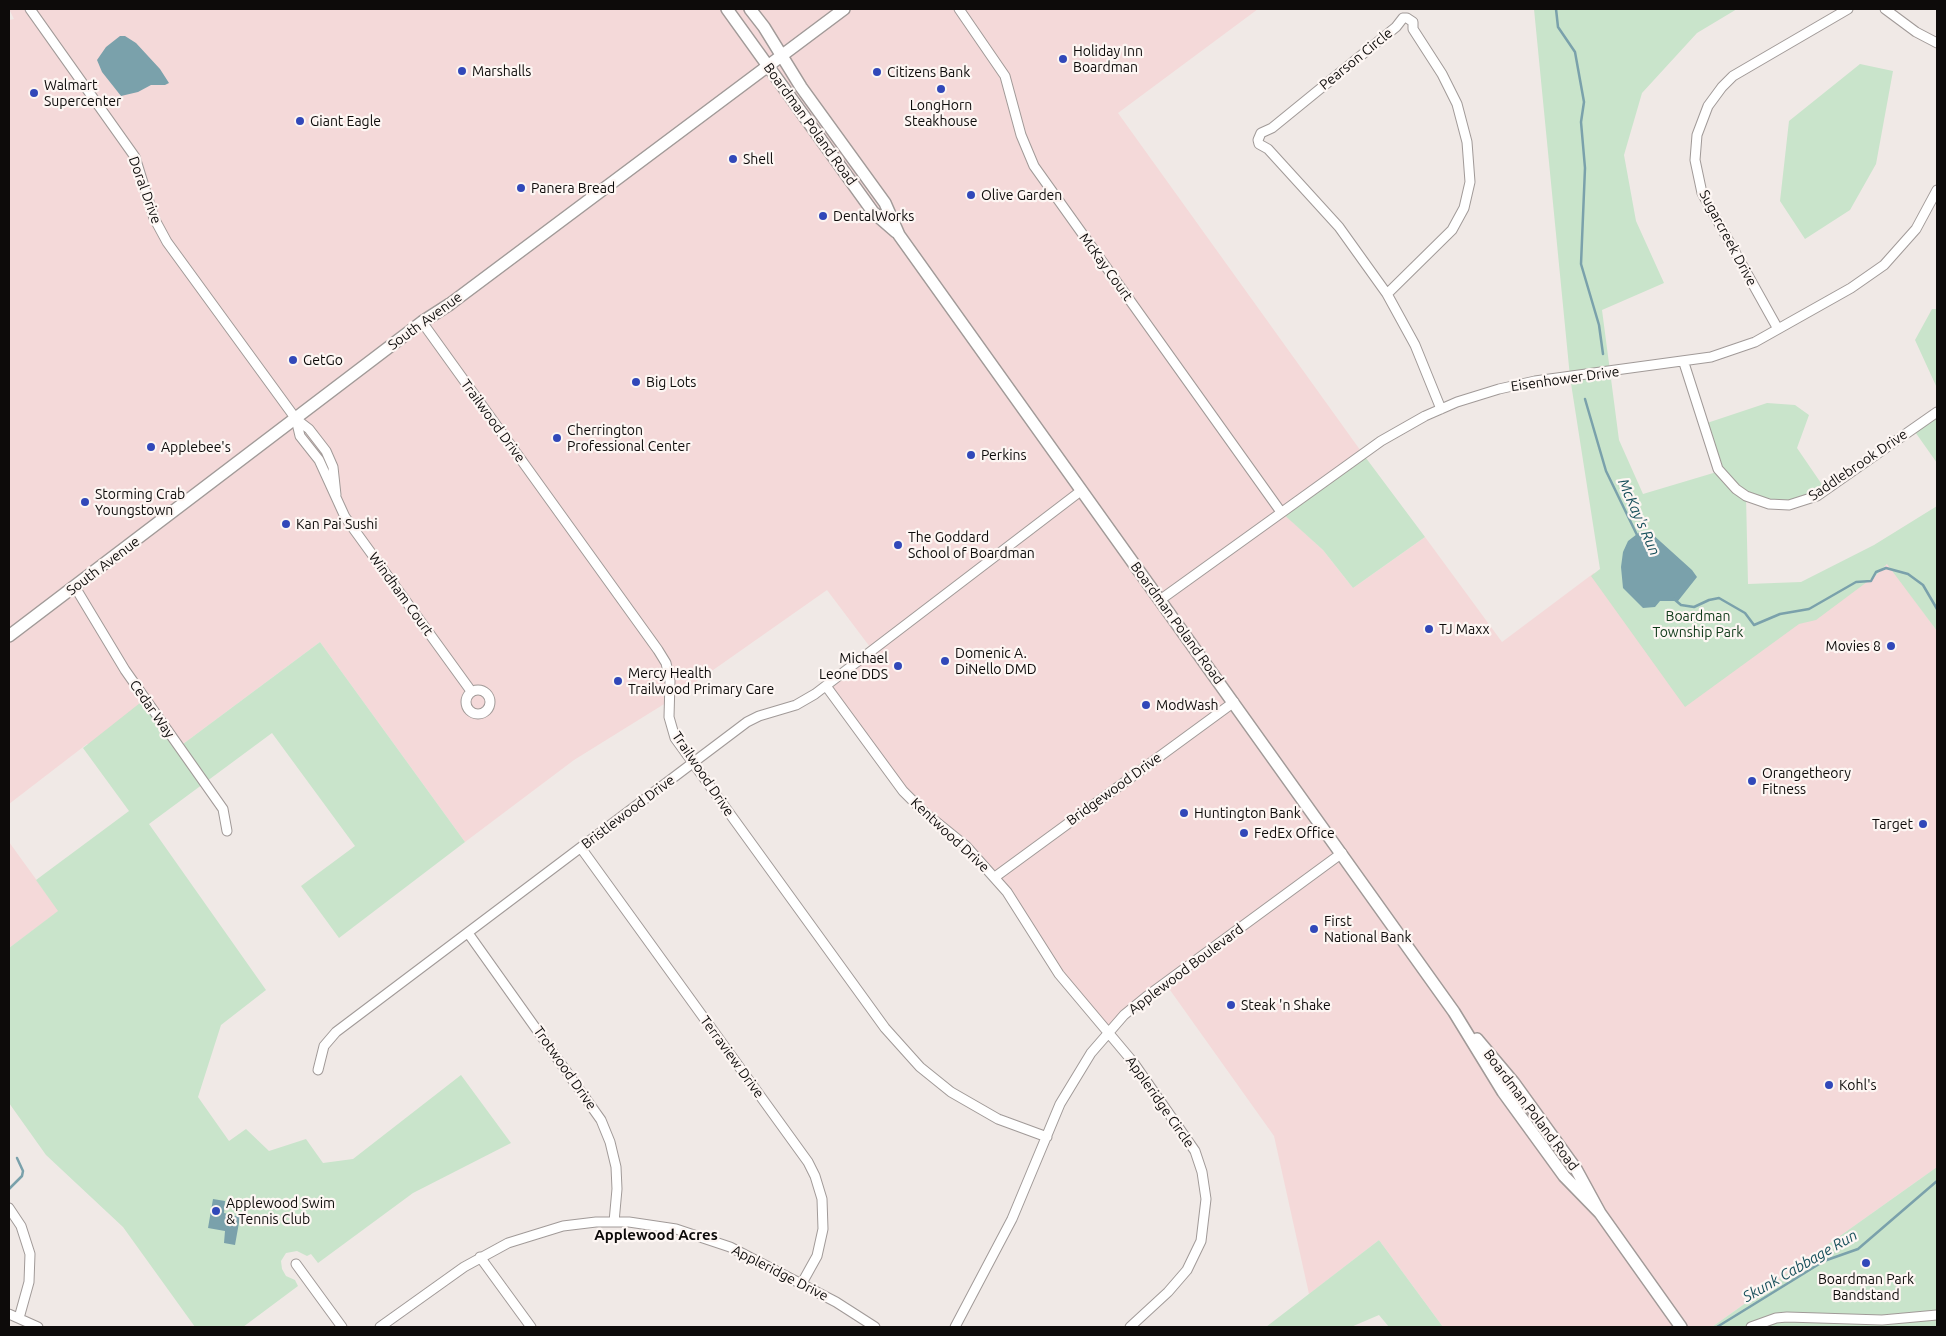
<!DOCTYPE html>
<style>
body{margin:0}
#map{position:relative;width:1946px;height:1336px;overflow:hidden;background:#f0e9e6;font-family:Ubuntu,sans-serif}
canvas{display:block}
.frame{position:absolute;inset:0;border:10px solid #0d0b0a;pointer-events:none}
</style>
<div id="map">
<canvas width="1946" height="1336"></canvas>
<div class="frame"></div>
</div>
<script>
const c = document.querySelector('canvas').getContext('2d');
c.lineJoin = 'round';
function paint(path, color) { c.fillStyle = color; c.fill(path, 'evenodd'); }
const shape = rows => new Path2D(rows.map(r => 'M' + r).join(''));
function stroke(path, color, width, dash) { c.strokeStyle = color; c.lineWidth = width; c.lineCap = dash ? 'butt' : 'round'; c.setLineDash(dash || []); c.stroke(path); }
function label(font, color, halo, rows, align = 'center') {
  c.font = font + ' Ubuntu,sans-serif'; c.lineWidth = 4.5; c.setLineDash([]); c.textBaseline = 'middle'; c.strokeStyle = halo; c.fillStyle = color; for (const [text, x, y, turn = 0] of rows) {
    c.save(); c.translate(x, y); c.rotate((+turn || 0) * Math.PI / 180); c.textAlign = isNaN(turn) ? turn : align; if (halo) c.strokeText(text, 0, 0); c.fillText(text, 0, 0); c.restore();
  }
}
paint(shape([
 [9,9,1258,9,1118,113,1363,454,1282,512,1323,550,1353,588,1425,537,1502,642,1594,573,1678,689,1875,576,1888,563,1937,631,1937,1167,1712,1327,1443,1327,1379,1240,1309,1294,1274,1136,1165,983,1108,1033,1082,1003,984,865,924,812,826,686,873,651,827,590,669,701,574,760,465,842,320,642,179,747,87,744,9,804,9,20,14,19],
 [9,842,59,911,9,948]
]), '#f4d9d9');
paint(shape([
 [1534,9,1737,9,1697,33,1642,93,1624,155,1636,221,1664,283,1602,310,1619,440,1643,494,1720,471,1746,496,1748,584,1801,582,1874,545,1937,506,1937,631,1887,564,1875,576,1816,620,1799,624,1685,707,1591,576,1600,569,1570,377],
 [1860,64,1893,71,1876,164,1850,210,1805,239,1780,201,1789,121],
 [1932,309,1937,309,1937,388,1915,340],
 [1767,403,1795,405,1809,415,1797,448,1823,486,1803,497,1783,501,1760,497,1744,490,1729,477,1717,458,1707,423],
 [1937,412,1937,463,1913,429],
 [1363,454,1425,537,1353,588,1323,550,1281,512],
 [320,642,465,842,339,938,301,886,355,846,272,733,149,824,266,990,221,1025,198,1097,229,1141,246,1129,269,1151,306,1139,323,1163,353,1159,461,1075,511,1143,413,1193,318,1263,311,1254,307,1256,297,1251,286,1253,281,1261,282,1269,286,1276,295,1280,298,1286,243,1327,195,1327,123,1227,46,1155,9,1103,9,948,58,911,36,880,129,811,83,748,145,699,179,747],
 [1937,1167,1937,1327,1712,1327,1816,1253],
 [1379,1240,1443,1327,1389,1327,1379,1315,1351,1327,1266,1327]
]), '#c9e4cb');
paint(shape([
 [120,36,125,36,136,43,160,69,169,83,165,85,151,85,138,92,121,96,102,72,97,60,106,47],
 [1641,531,1651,533,1692,570,1697,577,1678,601,1660,601,1655,607,1643,608,1623,588,1621,567,1623,552,1628,541],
 [213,1199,225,1201,224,1213,240,1217,235,1245,224,1243,225,1231,208,1228]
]), '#7aa1ab');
stroke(shape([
 [1556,9,1558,27,1575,52,1584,102,1581,122,1585,168,1581,264,1599,325,1603,354],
 [1585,399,1606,471,1637,535],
 [1674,599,1681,605,1694,607,1709,600,1719,598,1745,613,1754,625,1780,614,1809,609,1856,582,1871,581,1876,572,1886,568,1908,574,1923,585,1937,609],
 [9,1189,22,1176,23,1171,17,1158],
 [1717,1327,1824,1261,1858,1249,1937,1181]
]), '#7aa1ab', 2.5);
const minor = shape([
 [30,9,135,157,154,218,167,242,296,419,309,429,326,451,333,467,336,495],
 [959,9,1005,76,1021,135,1034,166,1281,512],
 [1885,9,1916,32,1937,43],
 [1403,18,1407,18,1413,22,1413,29,1442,74,1457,104,1467,142,1470,182,1464,208,1452,230,1387,294,1339,227,1268,149,1259,144,1258,140,1261,133,1272,128,1396,27,1403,18],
 [1387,294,1415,345,1441,409],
 [422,322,658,650,666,663,670,681,669,717,675,738,885,1028,920,1067,951,1092,998,1119,1047,1137],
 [1778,329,1702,193,1695,160,1697,135,1708,106,1722,87,1733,76,1848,9],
 [1684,363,1718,469,1736,489,1746,496,1769,504,1789,505,1817,496,1937,412],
 [296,419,300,436,319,460,345,517,471,691],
 [75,587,125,670,223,809,227,831],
 [1160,600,1381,441,1425,416,1457,402,1499,389,1535,381,1711,357,1755,342,1851,288,1884,265,1916,229,1937,190],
 [826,686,903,791,924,812,966,846,1007,892,1059,974,1133,1062,1195,1151,1202,1172,1206,1199,1201,1241,1187,1270,1168,1292,1130,1327],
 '466 702a12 12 0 1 1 24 0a12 12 0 1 1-24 0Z',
 [581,848,808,1162,815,1176,822,1199,823,1229,817,1256,802,1283],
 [995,877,1234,702],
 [468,933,601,1120,610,1142,616,1167,617,1189,614,1222],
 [318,1070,324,1046,336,1032,747,722,759,716,796,705,815,694,1082,490],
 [9,1208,21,1226,30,1254,29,1282,19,1318],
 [480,1257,531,1327],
 [296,1264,342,1327],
 [9,1314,38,1327],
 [380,1327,464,1267,508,1243,563,1226,596,1222,629,1222,676,1229,730,1247,836,1302,875,1327],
 [955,1327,1012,1219,1060,1104,1091,1053,1124,1015,1146,997,1342,853],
 [1751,1327,1776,1318,1787,1317,1882,1320,1937,1315]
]);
const major = shape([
 [727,9,873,212,896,232],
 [750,9,764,27,801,87,885,203,899,235,1454,1012,1503,1092,1564,1176,1600,1213],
 [9,636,422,322,450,304,844,9],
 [1477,1039,1514,1083,1576,1169,1600,1213,1681,1327]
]);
stroke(minor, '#a19a98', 11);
stroke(major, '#a19a98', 14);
stroke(minor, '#fff', 9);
stroke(major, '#fff', 11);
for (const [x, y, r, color] of [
 [1063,59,5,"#3148b9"],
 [462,71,5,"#3148b9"],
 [877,72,5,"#3148b9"],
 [941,89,5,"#3148b9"],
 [34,93,5,"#3148b9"],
 [300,121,5,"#3148b9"],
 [733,159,5,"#3148b9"],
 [521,188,5,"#3148b9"],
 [971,195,5,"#3148b9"],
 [823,216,5,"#3148b9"],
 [293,360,5,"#3148b9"],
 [636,382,5,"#3148b9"],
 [557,438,5,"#3148b9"],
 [151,447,5,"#3148b9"],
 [971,455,5,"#3148b9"],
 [85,502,5,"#3148b9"],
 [286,524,5,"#3148b9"],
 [898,545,5,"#3148b9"],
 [1429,629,5,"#3148b9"],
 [1891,646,5,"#3148b9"],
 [945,661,5,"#3148b9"],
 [898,666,5,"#3148b9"],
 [618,681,5,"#3148b9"],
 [1146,705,5,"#3148b9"],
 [1752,781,5,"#3148b9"],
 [1184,813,5,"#3148b9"],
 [1923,824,5,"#3148b9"],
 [1244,833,5,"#3148b9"],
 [1314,929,5,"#3148b9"],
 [1231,1005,5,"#3148b9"],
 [1829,1085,5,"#3148b9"],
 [216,1211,5,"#3148b9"],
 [1866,1263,5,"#3148b9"]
]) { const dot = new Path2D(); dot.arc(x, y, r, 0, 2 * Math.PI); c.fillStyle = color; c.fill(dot); stroke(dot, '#fdf6f3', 2); }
label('14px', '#0d0b0a', '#fdf6f3', [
 ["Holiday Inn",1073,51],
 ["Boardman",1073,67],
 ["Marshalls",472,71],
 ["Citizens Bank",887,72],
 ["Walmart",44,85],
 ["Supercenter",44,101],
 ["LongHorn",941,105,"center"],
 ["Steakhouse",941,121,"center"],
 ["Giant Eagle",310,121],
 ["Shell",743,159],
 ["Panera Bread",531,188],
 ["Olive Garden",981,195],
 ["DentalWorks",833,216],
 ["GetGo",303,360],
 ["Big Lots",646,382],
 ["Cherrington",567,430],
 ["Professional Center",567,446],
 ["Applebee's",161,447],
 ["Perkins",981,455],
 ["Storming Crab",95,494],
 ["Youngstown",95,510],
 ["Kan Pai Sushi",296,524],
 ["The Goddard",908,537],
 ["School of Boardman",908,553],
 ["TJ Maxx",1439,629],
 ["Movies 8",1881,646,"right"],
 ["Domenic A.",955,653],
 ["DiNello DMD",955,669],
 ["Michael",888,658,"right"],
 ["Leone DDS",888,674,"right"],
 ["Mercy Health",628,673],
 ["Trailwood Primary Care",628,689],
 ["ModWash",1156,705],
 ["Orangetheory",1762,773],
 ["Fitness",1762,789],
 ["Huntington Bank",1194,813],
 ["Target",1913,824,"right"],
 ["FedEx Office",1254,833],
 ["First",1324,921],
 ["National Bank",1324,937],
 ["Steak 'n Shake",1241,1005],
 ["Kohl's",1839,1085],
 ["Applewood Swim",226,1203],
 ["& Tennis Club",226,1219],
 ["Boardman Park",1866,1279,"center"],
 ["Bandstand",1866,1295,"center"]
], 'left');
label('14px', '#0d0b0a', '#fdf6f3', [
 ["Pearson Circle",1356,59,-39],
 ["Boardman Poland Road",810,124,54],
 ["Doral Drive",145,190,70],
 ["Sugarcreek Drive",1728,238,62],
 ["McKay Court",1106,267,54],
 ["South Avenue",425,321,-36],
 ["Eisenhower Drive",1565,379,-8],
 ["Trailwood Drive",493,421,54],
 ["Saddlebrook Drive",1858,465,-34],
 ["South Avenue",103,566,-37],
 ["Windham Court",401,594,54],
 ["Boardman Poland Road",1177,623,54],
 ["Cedar Way",152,709,55],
 ["Trailwood Drive",703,774,56],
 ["Bridgewood Drive",1114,789,-36],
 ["Bristlewood Drive",628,812,-37],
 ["Kentwood Drive",950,835,43],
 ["Applewood Boulevard",1186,969,-37],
 ["Terraview Drive",732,1057,54],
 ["Trotwood Drive",565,1068,55],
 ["Appleridge Circle",1160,1102,55],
 ["Boardman Poland Road",1531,1110,53],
 ["Appleridge Drive",780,1273,27]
]);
label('14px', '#0f3a19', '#fdf6f3', [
 ["Boardman",1698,616],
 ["Township Park",1698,632]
]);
label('italic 15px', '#18505c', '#fdf6f3', [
 ["McKay's Run",1639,517,66],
 ["Skunk Cabbage Run",1800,1266,-30]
]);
label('bold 15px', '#0d0b0a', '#fdf6f3', [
 ["Applewood Acres",656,1235]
]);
</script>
